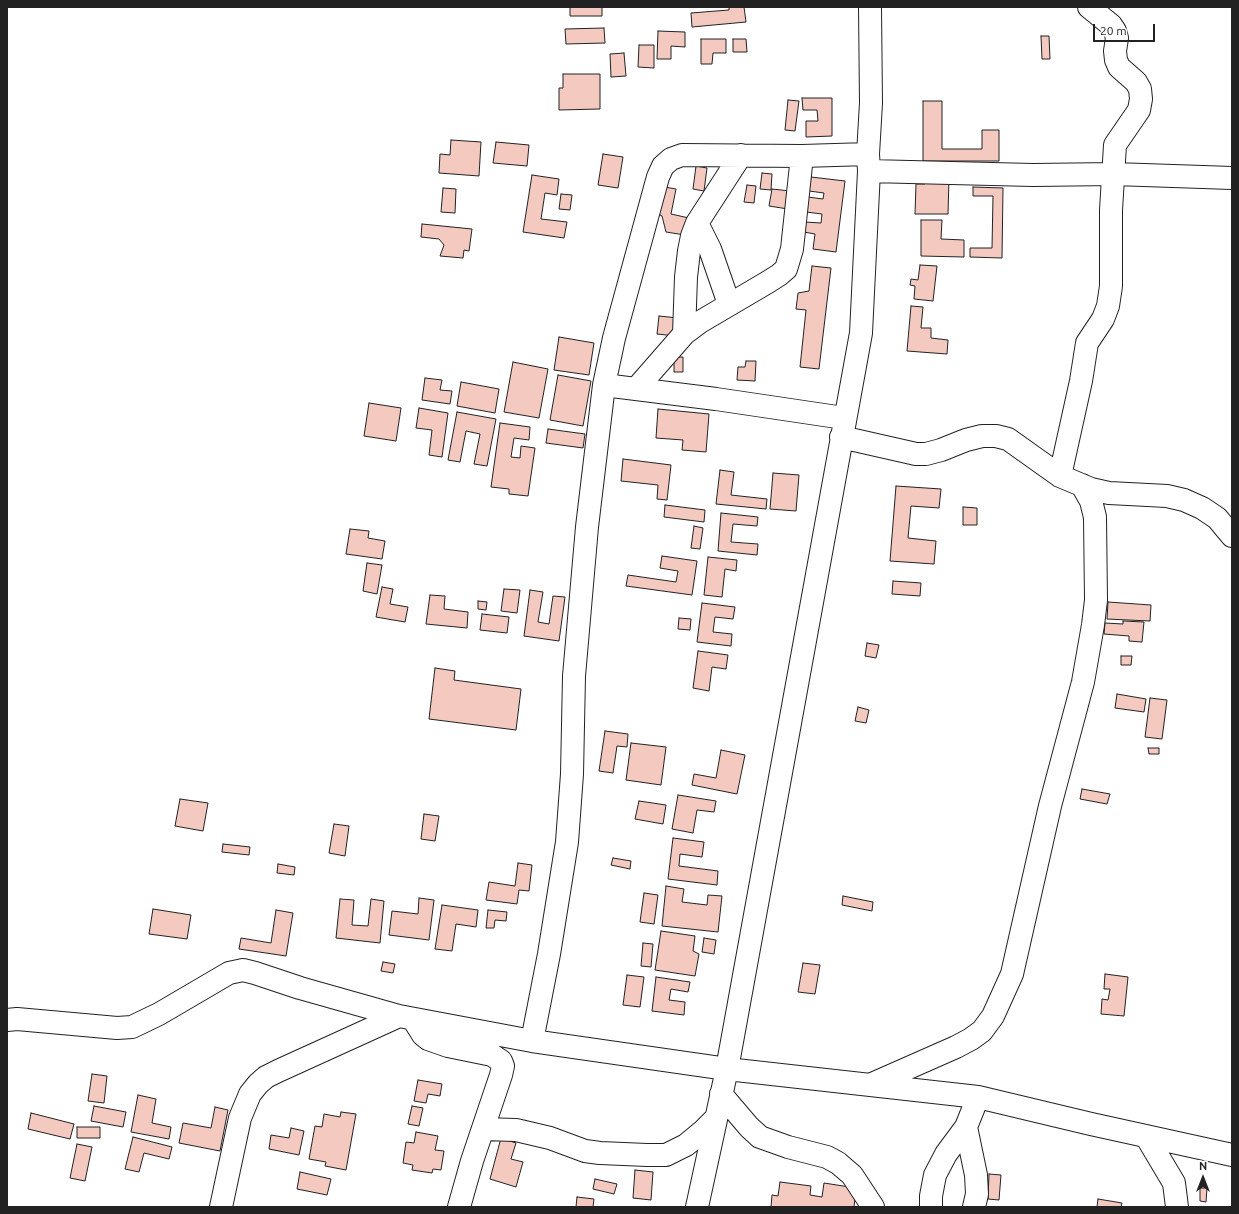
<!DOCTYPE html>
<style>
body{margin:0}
#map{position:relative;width:1239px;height:1214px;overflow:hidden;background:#fff;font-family:Ubuntu,sans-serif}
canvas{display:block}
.frame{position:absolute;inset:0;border:8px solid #222;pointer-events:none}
.north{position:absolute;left:1183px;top:1158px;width:40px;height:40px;-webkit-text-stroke:3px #fff;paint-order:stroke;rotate:0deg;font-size:11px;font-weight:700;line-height:16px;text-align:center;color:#222}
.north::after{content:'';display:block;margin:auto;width:14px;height:18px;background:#222;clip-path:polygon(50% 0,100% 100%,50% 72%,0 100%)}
.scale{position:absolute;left:1093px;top:24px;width:62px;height:18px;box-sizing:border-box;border:2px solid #222;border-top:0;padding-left:5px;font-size:12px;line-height:14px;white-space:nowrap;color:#222;-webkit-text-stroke:3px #fff;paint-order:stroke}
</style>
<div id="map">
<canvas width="1239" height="1214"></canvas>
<div class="frame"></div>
<div class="north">N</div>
<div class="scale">20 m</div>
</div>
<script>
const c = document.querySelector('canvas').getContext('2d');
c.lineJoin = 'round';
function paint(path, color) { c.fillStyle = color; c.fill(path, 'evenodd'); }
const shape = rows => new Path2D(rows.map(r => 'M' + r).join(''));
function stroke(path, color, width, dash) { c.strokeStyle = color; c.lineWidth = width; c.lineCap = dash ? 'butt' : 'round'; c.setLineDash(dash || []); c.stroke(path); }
const building = shape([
 [570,7,602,7,602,16,570,16,570,7],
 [729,7,744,7,746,22,692,27,691,13,729,10,729,7],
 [604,28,605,43,566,44,565,29,604,28],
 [658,31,685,32,685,47,671,46,671,59,657,59,658,31],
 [1041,36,1049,36,1050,59,1042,59,1041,36],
 [701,39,726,39,726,53,713,53,712,64,701,64,701,39],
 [733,39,746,39,747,52,733,52,733,39],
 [639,45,654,45,654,68,638,67,639,45],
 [624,53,626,76,611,77,610,54,624,53],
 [563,74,600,74,600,109,559,110,559,88,563,88,563,74],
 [802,98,832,98,832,136,806,137,806,121,818,121,817,110,803,110,802,98],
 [788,100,799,101,795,131,785,130,788,100],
 [923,101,942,101,942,149,982,149,982,130,999,130,999,161,923,161,923,101],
 [451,140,481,142,479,176,439,173,440,154,450,155,451,140],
 [496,142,529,145,527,166,493,163,496,142],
 [603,154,623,157,618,188,598,185,603,154],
 [696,166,707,168,704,191,693,189,696,166],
 [762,173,772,174,771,190,760,189,762,173],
 [532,175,559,179,557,195,545,193,541,219,567,222,564,238,523,232,532,175],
 [811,177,845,181,836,252,813,249,815,234,804,232,805,222,821,223,822,214,806,212,808,197,823,199,824,193,809,191,811,177],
 [925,178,949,178,948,214,915,214,916,184,925,184,925,178],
 [747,185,756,186,754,203,744,202,747,185],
 [659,186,676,189,671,214,689,218,685,235,666,232,662,216,654,212,659,186],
 [973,187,1003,188,1002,258,970,257,970,248,992,248,993,196,973,196,973,187],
 [443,188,456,189,455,213,441,212,443,188],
 [772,189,790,191,788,209,769,206,772,189],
 [561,194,572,195,570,210,559,209,561,194],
 [921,220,942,220,941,239,964,240,964,257,921,256,921,220],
 [422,224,472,229,469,251,464,250,463,258,440,256,444,245,439,239,421,237,422,224],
 [920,265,937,266,933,301,914,299,915,286,910,285,911,279,918,280,920,265],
 [812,266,831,268,819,369,800,367,806,310,796,309,798,293,809,291,812,266],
 [911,306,923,307,921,328,931,328,931,338,948,340,947,354,907,351,911,306],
 [659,316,678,318,676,336,657,334,659,316],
 [559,337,594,343,589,375,554,370,559,337],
 [674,357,683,357,683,372,674,372,674,357],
 [746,361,756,361,755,381,737,380,738,367,745,367,746,361],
 [513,362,548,369,539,418,504,412,513,362],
 [558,375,591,381,583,426,550,420,558,375],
 [425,378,442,380,440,390,452,391,450,404,422,400,425,378],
 [461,382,499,389,495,413,457,406,461,382],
 [369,403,401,408,396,441,364,436,369,403],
 [419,408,448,413,442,457,429,455,432,430,416,428,419,408],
 [658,409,709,414,706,452,682,450,683,440,656,438,658,409],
 [457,412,496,419,487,466,474,464,480,434,466,431,460,462,448,460,457,412],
 [500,423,530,427,529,440,514,438,511,457,520,458,521,446,535,448,528,496,509,494,509,489,491,487,500,423],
 [548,429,585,434,583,448,546,443,548,429],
 [623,459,671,465,667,500,657,499,658,485,621,481,623,459],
 [720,470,734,472,731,495,767,499,766,509,716,504,720,470],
 [773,473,799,475,796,511,770,509,773,473],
 [896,486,941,489,939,508,911,506,908,538,936,541,934,564,890,561,896,486],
 [665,505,705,510,704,522,664,517,665,505],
 [963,507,977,508,977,525,963,525,963,507],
 [721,513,758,517,757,526,733,524,731,542,758,544,757,555,718,551,721,513],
 [694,526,703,528,700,549,691,548,694,526],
 [350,529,369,531,368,538,385,541,382,559,346,554,350,529],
 [662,556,697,561,692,595,626,586,628,575,676,582,678,571,660,568,662,556],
 [708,557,737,560,736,571,725,569,722,597,704,595,708,557],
 [367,563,382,565,377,594,363,591,367,563],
 [893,581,921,583,920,596,892,594,893,581],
 [382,587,393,589,390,604,408,607,405,622,376,617,382,587],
 [504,589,520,590,517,613,501,611,504,589],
 [530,590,543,592,538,622,549,624,553,596,565,597,559,641,524,636,530,590],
 [430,595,445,596,444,609,468,612,467,628,426,624,430,595],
 [478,601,487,602,486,610,478,609,478,601],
 [1108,602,1151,605,1150,621,1107,619,1108,602],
 [702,603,735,607,733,619,715,617,713,632,732,634,731,646,697,642,702,603],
 [482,614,509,617,507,633,480,630,482,614],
 [679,618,691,619,690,630,678,629,679,618],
 [1123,621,1144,622,1142,642,1129,641,1129,636,1104,634,1105,623,1123,624,1123,621],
 [867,643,879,645,876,658,865,656,867,643],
 [698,651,728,655,726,669,712,667,709,691,693,688,698,651],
 [1121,656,1132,656,1131,665,1121,665,1121,656],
 [435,668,455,671,454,680,521,689,516,730,429,719,435,668],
 [1117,694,1146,699,1144,712,1115,708,1117,694],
 [1150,698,1167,700,1162,739,1145,737,1150,698],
 [858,707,869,710,866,723,855,721,858,707],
 [605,731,628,734,627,747,617,746,613,773,599,771,605,731],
 [631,743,666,747,661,785,626,780,631,743],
 [1148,748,1159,748,1159,754,1149,754,1148,748],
 [721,750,745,755,737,794,692,785,694,774,716,778,721,750],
 [1082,789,1110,794,1107,804,1080,799,1082,789],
 [678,795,716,801,714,812,697,810,693,833,672,829,678,795],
 [180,799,208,803,203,831,175,826,180,799],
 [639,801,666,805,663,824,635,819,639,801],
 [424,814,439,816,435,841,421,839,424,814],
 [334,824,349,826,345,856,329,853,334,824],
 [673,838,704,842,702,857,680,854,679,866,718,871,717,885,668,879,673,838],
 [223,844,250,847,249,855,222,852,223,844],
 [613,858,631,861,630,869,611,865,613,858],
 [518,863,532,865,529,891,519,890,517,904,486,900,489,882,515,886,518,863],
 [278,864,295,867,294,875,277,873,278,864],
 [666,886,684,889,682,902,707,905,708,895,722,896,718,932,662,926,666,886],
 [644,893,658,895,654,924,640,922,644,893],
 [843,896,873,902,872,911,842,905,843,896],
 [419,898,434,900,429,940,389,935,392,911,418,914,419,898],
 [340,899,354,900,352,925,368,926,371,899,384,901,380,943,336,938,340,899],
 [442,905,478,910,476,927,456,924,452,951,435,949,442,905],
 [153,909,191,915,187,939,149,934,153,909],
 [276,910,293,913,286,956,239,949,241,938,271,943,276,910],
 [488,910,507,912,506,921,495,920,494,928,486,928,488,910],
 [661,931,695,936,693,951,699,954,695,976,655,970,661,931],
 [704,938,716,940,714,954,702,952,704,938],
 [643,943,653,944,651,967,641,966,643,943],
 [383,962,395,964,393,973,381,971,383,962],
 [803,963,820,965,815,994,798,992,803,963],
 [1105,974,1128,977,1124,1016,1101,1014,1102,999,1108,1000,1110,989,1104,989,1105,974],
 [627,975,644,977,640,1007,623,1005,627,975],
 [656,977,690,982,688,992,671,989,669,1000,685,1002,684,1015,652,1011,656,977],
 [92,1074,107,1076,104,1103,88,1101,92,1074],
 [418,1080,442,1084,440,1096,428,1094,426,1103,414,1101,418,1080],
 [138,1095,156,1099,152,1123,171,1127,169,1139,131,1132,138,1095],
 [94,1106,126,1112,123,1127,91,1121,94,1106],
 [412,1106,423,1108,419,1126,408,1124,412,1106],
 [215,1107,228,1110,220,1151,179,1143,183,1123,211,1128,215,1107],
 [341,1112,356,1114,346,1170,325,1166,326,1162,309,1159,315,1126,322,1127,324,1114,340,1117,341,1112],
 [31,1113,74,1124,70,1139,28,1129,31,1113],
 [77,1127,100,1127,100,1138,77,1138,77,1127],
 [291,1128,304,1131,299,1155,269,1149,271,1135,289,1138,291,1128],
 [416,1132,438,1136,435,1150,444,1151,441,1170,433,1169,432,1173,412,1170,413,1165,403,1163,406,1142,414,1143,416,1132],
 [133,1137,172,1147,169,1159,144,1153,139,1172,125,1169,133,1137],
 [501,1138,516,1143,511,1159,523,1162,516,1187,490,1179,501,1138],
 [77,1144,92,1147,85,1181,70,1178,77,1144],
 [635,1170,653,1172,651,1200,633,1198,635,1170],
 [300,1172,331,1179,327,1195,297,1189,300,1172],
 [989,1174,1001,1175,999,1200,988,1199,989,1174],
 [595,1179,617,1184,614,1194,593,1189,595,1179],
 [780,1182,811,1186,810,1195,822,1197,824,1183,856,1188,854,1207,771,1207,772,1195,778,1196,780,1182],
 [1200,1188,1207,1188,1206,1202,1200,1201,1200,1188],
 [577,1197,594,1199,593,1207,576,1207,577,1197],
 [1098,1199,1122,1203,1121,1207,1097,1207,1098,1199]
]);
paint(building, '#f3c9c0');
stroke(building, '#222', 1);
const minor = shape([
 [869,171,1033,175,1114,174,1232,178],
 [697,223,710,249,729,304],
 [684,334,686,277,689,251,692,236,697,223,741,155],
 [604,385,716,399,844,418],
 [636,389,684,334,700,322,768,282,779,275,786,269,792,249,802,156],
 [841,437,916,454,926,454,941,450,966,440,982,436,996,436,1008,439,1060,476,1091,489,1109,493,1167,496,1184,500,1202,508,1217,518,1232,536],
 [1060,476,1081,381,1087,343,1103,319,1108,306,1111,286,1111,210,1115,145,1139,110,1141,99,1140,89,1136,82,1119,67,1116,60,1115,51,1117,38,1115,31,1111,25,1089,7],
 [413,1019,423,1035,428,1039,448,1046,492,1055,501,1061,503,1066,501,1075,472,1161,459,1207],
 [7,1020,17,1019,117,1028,132,1027,159,1014,229,973,243,970,255,973,300,988,399,1016,532,1041,727,1069,978,1097,1091,1124,1232,1155],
 [532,1041,549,954,567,842,572,774,574,676,587,527,604,385,614,338,658,177,663,166,671,159,682,155,802,156,868,154],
 [872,1084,956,1047,971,1039,982,1031,993,1016,1012,974,1050,806,1083,682,1093,625,1096,600,1095,517,1091,501,1082,485],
 [721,1094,749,1127,760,1137,788,1147,827,1157,838,1163,852,1175,873,1207],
 [966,1127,976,1175,977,1194,974,1207],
 [483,1129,516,1130,550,1138,585,1151,600,1153,647,1155,666,1155,686,1145,703,1131,716,1118],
 [1146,1136,1174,1183,1177,1207],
 [221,1207,240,1118,250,1094,258,1084,266,1077,278,1071,399,1016],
 [697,1207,727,1069,861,333,869,171,868,154,871,103,870,7],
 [931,1207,931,1196,935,1175,946,1154,966,1127,978,1097]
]);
stroke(minor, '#222', 24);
stroke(minor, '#fff', 22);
</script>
